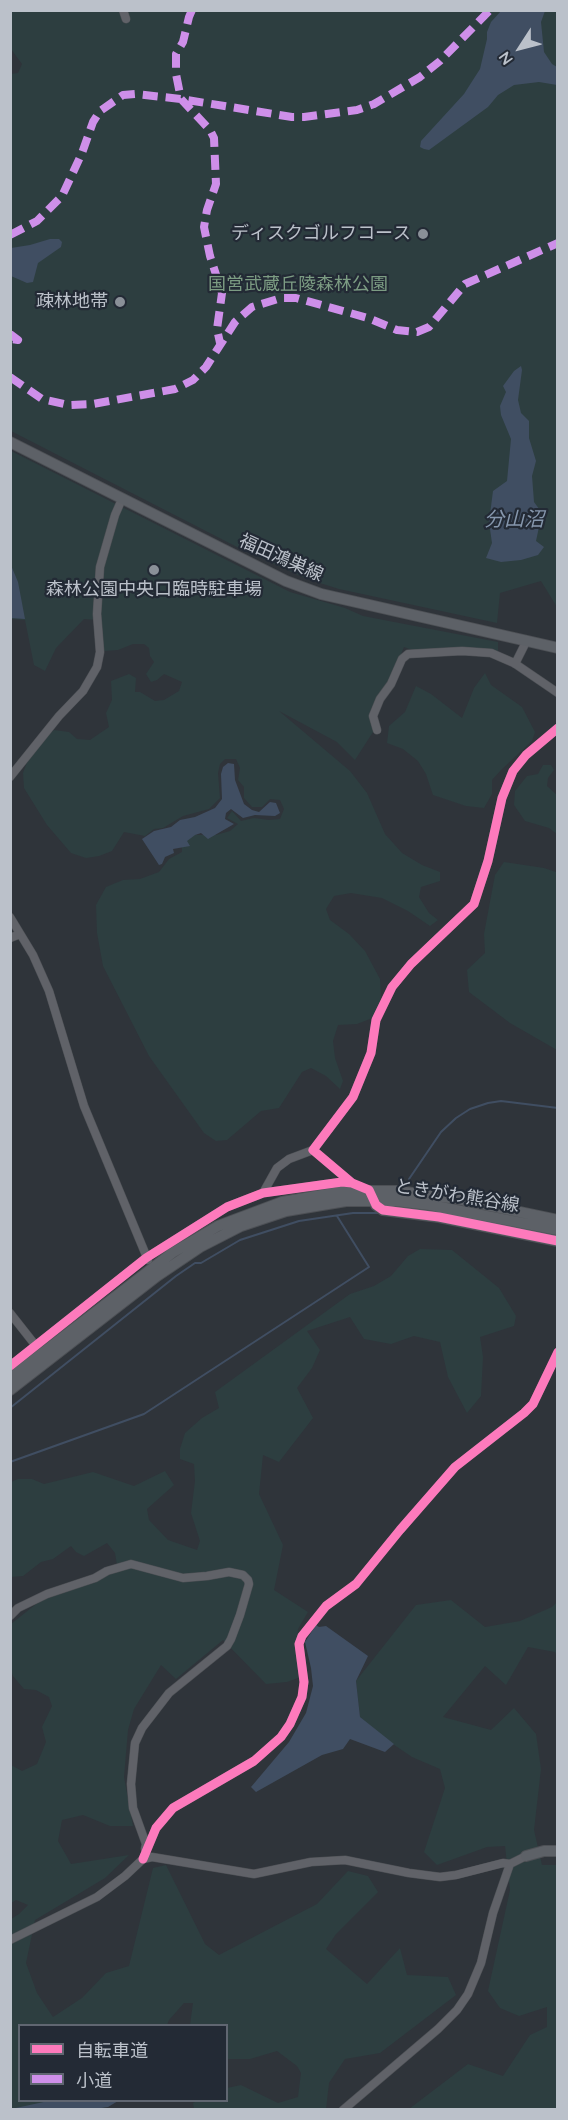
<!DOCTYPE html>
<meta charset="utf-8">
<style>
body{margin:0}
#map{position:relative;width:568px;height:2120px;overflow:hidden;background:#2f343a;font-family:Quicksand,"Noto Sans JP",sans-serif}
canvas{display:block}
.frame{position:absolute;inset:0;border:12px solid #bbc1ca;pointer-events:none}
.legend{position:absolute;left:18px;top:2024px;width:210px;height:78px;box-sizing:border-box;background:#232a35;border:2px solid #606671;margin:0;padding:8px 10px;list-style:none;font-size:18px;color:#bbc1ca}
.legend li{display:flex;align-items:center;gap:12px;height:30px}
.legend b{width:30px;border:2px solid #606671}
.north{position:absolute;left:490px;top:18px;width:60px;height:60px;-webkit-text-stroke:4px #232a35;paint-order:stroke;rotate:234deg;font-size:16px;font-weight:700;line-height:24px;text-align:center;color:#bbc1ca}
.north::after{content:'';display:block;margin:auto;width:21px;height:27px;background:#bbc1ca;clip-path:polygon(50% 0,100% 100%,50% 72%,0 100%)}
</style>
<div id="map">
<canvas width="568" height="2120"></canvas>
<div class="frame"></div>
<ul class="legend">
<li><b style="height:8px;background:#fd7abc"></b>自転車道</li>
<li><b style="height:8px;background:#ce8fe9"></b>小道</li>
</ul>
<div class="north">N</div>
</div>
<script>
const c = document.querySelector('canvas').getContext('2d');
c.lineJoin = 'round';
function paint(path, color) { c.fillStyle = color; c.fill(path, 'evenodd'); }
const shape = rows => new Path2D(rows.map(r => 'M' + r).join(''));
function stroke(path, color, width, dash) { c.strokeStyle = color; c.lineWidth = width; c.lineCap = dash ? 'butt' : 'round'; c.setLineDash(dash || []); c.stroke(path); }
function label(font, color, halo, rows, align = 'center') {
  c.font = font + ' Quicksand,"Noto Sans JP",sans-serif'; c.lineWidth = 4.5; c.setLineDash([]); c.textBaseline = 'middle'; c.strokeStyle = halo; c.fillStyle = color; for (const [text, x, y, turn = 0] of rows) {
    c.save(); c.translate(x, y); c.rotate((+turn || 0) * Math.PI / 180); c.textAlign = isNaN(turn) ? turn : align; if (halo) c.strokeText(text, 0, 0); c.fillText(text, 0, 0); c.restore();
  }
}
paint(shape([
 [10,11,557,11,557,607,541,581,500,593,497,623,339,589,307,579,239,548,11,431,10,74,18,73,22,64,11,49],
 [11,451,290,592,345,608,363,616,498,642,498,652,471,648,432,652,412,650,404,647,390,681,382,690,371,709,373,732,355,760,337,742,279,711,350,771,367,793,385,834,402,853,422,865,440,872,440,881,421,887,419,897,429,913,438,920,430,926,408,911,382,898,351,893,334,896,326,909,330,920,349,934,365,951,380,979,381,997,375,1017,357,1024,338,1025,333,1041,335,1058,343,1081,340,1089,326,1076,311,1068,302,1072,279,1108,261,1111,227,1140,216,1141,204,1133,149,1056,103,966,97,933,96,905,106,887,123,880,140,879,159,872,169,859,182,852,182,841,193,835,216,835,230,831,238,824,227,818,232,811,241,821,254,818,269,820,280,819,284,809,280,800,270,799,262,807,252,807,244,798,244,787,238,780,240,768,236,759,225,759,220,764,218,773,220,798,209,809,183,816,163,828,154,829,145,836,124,832,112,851,99,856,86,858,71,853,47,825,24,788,23,773,29,757,43,739,54,730,69,732,77,739,90,740,109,727,106,713,112,700,111,681,129,674,136,678,135,692,140,692,155,701,164,700,179,691,182,682,164,674,157,680,151,682,146,674,154,662,150,656,149,648,144,644,133,644,118,650,104,651,98,620,84,619,56,648,45,671,34,665,25,620,11,619],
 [485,673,491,685,522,707,535,732,532,741,501,770,492,780,492,794,484,808,466,806,433,795,426,774,418,761,403,749,387,743,389,726,405,712,416,686,431,694,462,718,474,688],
 [543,765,551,765,554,770,548,778,547,786,557,795,557,834,549,828,525,821,514,805,515,791,527,776,538,774],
 [504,862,544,868,556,872,557,869,557,1050,510,1023,469,992,467,970,485,953,484,934,489,907,495,875],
 [420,1249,452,1250,499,1288,516,1316,514,1326,480,1337,483,1357,481,1396,467,1413,448,1377,440,1342,414,1336,391,1344,364,1339,350,1317,307,1331,320,1350,312,1368,297,1388,313,1418,279,1462,263,1455,259,1494,283,1545,274,1590,308,1612,298,1629,297,1647,298,1678,287,1682,266,1684,223,1640,176,1679,161,1665,134,1709,128,1730,124,1777,133,1826,110,1826,83,1815,62,1820,58,1841,71,1864,129,1855,105,1878,35,1920,26,1963,37,1993,53,2017,82,1998,106,1973,129,1966,153,1868,166,1865,205,1944,219,1955,317,1904,348,1871,368,1876,378,1892,336,1934,326,1949,367,1984,400,1948,407,1975,448,1977,456,1995,380,2053,345,2059,329,2083,326,2109,194,2109,193,2103,197,2101,226,2100,227,2088,241,2085,278,2103,298,2097,301,2073,297,2066,277,2051,250,2059,227,2059,226,2026,190,2025,193,2003,184,2003,169,2020,167,2025,20,2026,20,2100,69,2101,11,2109,11,1919,19,1914,28,1905,16,1900,11,1903,11,1765,22,1771,37,1764,46,1742,42,1727,52,1706,49,1697,36,1690,24,1689,13,1676,11,1670,11,1624,40,1601,88,1584,118,1571,115,1553,107,1543,84,1556,76,1552,71,1546,53,1559,41,1562,23,1576,11,1577,11,1482,18,1479,32,1479,44,1484,93,1472,134,1486,165,1471,174,1485,147,1509,149,1520,168,1540,197,1550,200,1541,191,1513,195,1481,194,1464,180,1459,180,1449,185,1433,202,1418,219,1408,215,1392,350,1294,374,1286,391,1276,408,1256],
 [451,1600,485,1627,520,1621,552,1607,557,1602,557,1656,555,1652,528,1647,506,1685,485,1666,443,1717,491,1730,514,1708,536,1734,541,1769,534,1830,542,1865,557,1865,557,2109,409,2109,468,2064,503,2076,530,2035,547,2027,547,2007,519,2016,500,2008,488,1991,510,1890,505,1846,487,1847,437,1865,424,1852,445,1788,440,1769,412,1757,384,1738,360,1717,356,1681,416,1605]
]), '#2d3e40');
paint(shape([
 [501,11,545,11,541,22,544,52,552,64,557,67,557,85,539,82,514,85,498,95,488,107,429,150,424,149,420,147,421,141,464,94,480,69,487,39,487,32,491,22],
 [50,239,59,239,62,242,61,247,38,263,33,282,27,283,11,276,11,248,30,245],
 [521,366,522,370,518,400,521,413,529,421,529,438,536,461,532,476,534,502,542,513,536,541,544,547,538,555,521,560,501,562,486,558,492,543,489,522,493,491,507,481,511,439,501,415,500,406,506,392,503,386,514,371],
 [10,563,18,582,25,619,11,618],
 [228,763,234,764,235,780,244,804,252,810,259,812,270,802,276,803,280,813,275,816,255,815,243,818,231,809,226,813,225,819,234,824,208,839,201,833,195,835,187,841,190,846,173,849,174,853,165,857,162,864,159,865,142,839,154,831,171,827,180,820,195,817,215,808,222,799,221,774,223,767],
 [316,1625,319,1627,326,1626,368,1656,356,1681,360,1717,394,1744,385,1752,350,1739,343,1749,322,1755,256,1792,251,1787,289,1742,306,1713,313,1686,311,1668,305,1642],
 [53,2100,118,2100,118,2101,108,2107,95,2109,11,2109]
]), '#404e62');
stroke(shape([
 [409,1179,441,1132,456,1118,470,1109,488,1103,501,1101,558,1108],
 [10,1408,176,1276,195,1263,201,1263,240,1240,299,1221,353,1213,379,1213],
 [10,1462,144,1414,369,1267,337,1216]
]), '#404e62', 2);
const street = shape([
 [123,10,126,19],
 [515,664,527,640],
 [377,730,373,716,380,699,391,684,402,659,408,654,462,651,491,653,514,663,558,693],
 [10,777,59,716,83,691,97,667,100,652,97,614,100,567,115,515,122,499],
 [10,917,33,955,49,991,84,1106,148,1260],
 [10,938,20,934],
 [352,1183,313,1150,353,1097,371,1053,376,1020,392,987,411,964,474,904,488,861,502,798,513,771,526,755,558,728],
 [263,1193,277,1168,289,1159,313,1150],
 [10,1313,36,1346],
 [10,1366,146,1258,227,1207,263,1193,342,1182,352,1183],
 [10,1616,18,1608,47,1594,95,1578,107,1571,131,1564,183,1578,207,1576,229,1572,243,1575,248,1580,249,1584,240,1615,231,1639,227,1646,169,1693,142,1728,135,1743,131,1784,133,1808,146,1844,145,1849],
 [143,1859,156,1828,173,1808,254,1761,281,1737,290,1724,302,1697,304,1682,299,1644,302,1636,326,1606,356,1584,400,1530,455,1467,524,1413,533,1404,558,1352],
 [10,1940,97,1897,125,1876,143,1859,152,1857,254,1874,311,1862,345,1860,409,1873,440,1877,456,1875,503,1863,510,1864,526,1856],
 [343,2110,438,2029,457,2010,468,1994,481,1963,493,1913,510,1864]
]);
const secondary = shape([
 [10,442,286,581,321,594,558,648],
 [372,1197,376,1205,383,1210,439,1217,558,1241],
 [10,1378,172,1253,218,1226,282,1202,345,1191,397,1191,458,1199,558,1220],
 [10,1390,157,1276,200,1247,241,1226,286,1211,346,1201,396,1201,430,1205,558,1230],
 [526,1856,544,1851,558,1851]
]);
stroke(street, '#4d5055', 9);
stroke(secondary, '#4d5055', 12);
stroke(street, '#606268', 8);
stroke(secondary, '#5d6167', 10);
stroke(shape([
 [192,10,189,17,183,42,176,54,176,74,181,99,210,130,214,138,216,184,207,210,204,227,210,256,222,293,217,329,220,343],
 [10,235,37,221,62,196,82,153,93,122,100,111,123,95,135,94,181,99,292,117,304,117,357,110,374,104,420,77,440,61,490,10],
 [10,334,18,340,10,339],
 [10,377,42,399,69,405,93,404,175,389,193,380,206,367,235,322,252,307,281,298,296,298,368,318,397,330,417,332,429,327,465,284,558,243]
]), '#ce8fe9', 8, [15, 8]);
stroke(shape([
 [352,1183,313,1150,353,1097,371,1053,376,1020,392,987,411,964,474,904,488,861,502,798,513,771,526,755,558,728],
 [10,1366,146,1258,227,1207,263,1193,342,1182,352,1183,369,1190,376,1205,383,1210,439,1217,558,1241],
 [143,1859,156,1828,173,1808,254,1761,281,1737,290,1724,302,1697,304,1682,299,1644,302,1636,326,1606,356,1584,400,1530,455,1467,524,1413,533,1404,558,1352]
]), '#fd7abc', 9);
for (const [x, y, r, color] of [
 [423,234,6,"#8a9098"],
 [120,302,6,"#8a9098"],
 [154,570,6,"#8a9098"]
]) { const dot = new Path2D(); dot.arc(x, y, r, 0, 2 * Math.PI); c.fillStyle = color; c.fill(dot); stroke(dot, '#232a35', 2); }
label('18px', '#bbc1ca', '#232a35', [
 ["ディスクゴルフコース",411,234],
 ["疎林地帯",108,302],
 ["森林公園中央口臨時駐車場",154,590,"center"]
], 'right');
label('18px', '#7c9c83', '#232a35', [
 ["国営武蔵丘陵森林公園",298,285]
]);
label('18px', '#bbc1ca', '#232a35', [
 ["福田鴻巣線",281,558,24],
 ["ときがわ熊谷線",457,1196,9]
]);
label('italic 20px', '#8697ad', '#232a35', [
 ["分山沼",514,520]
]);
</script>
